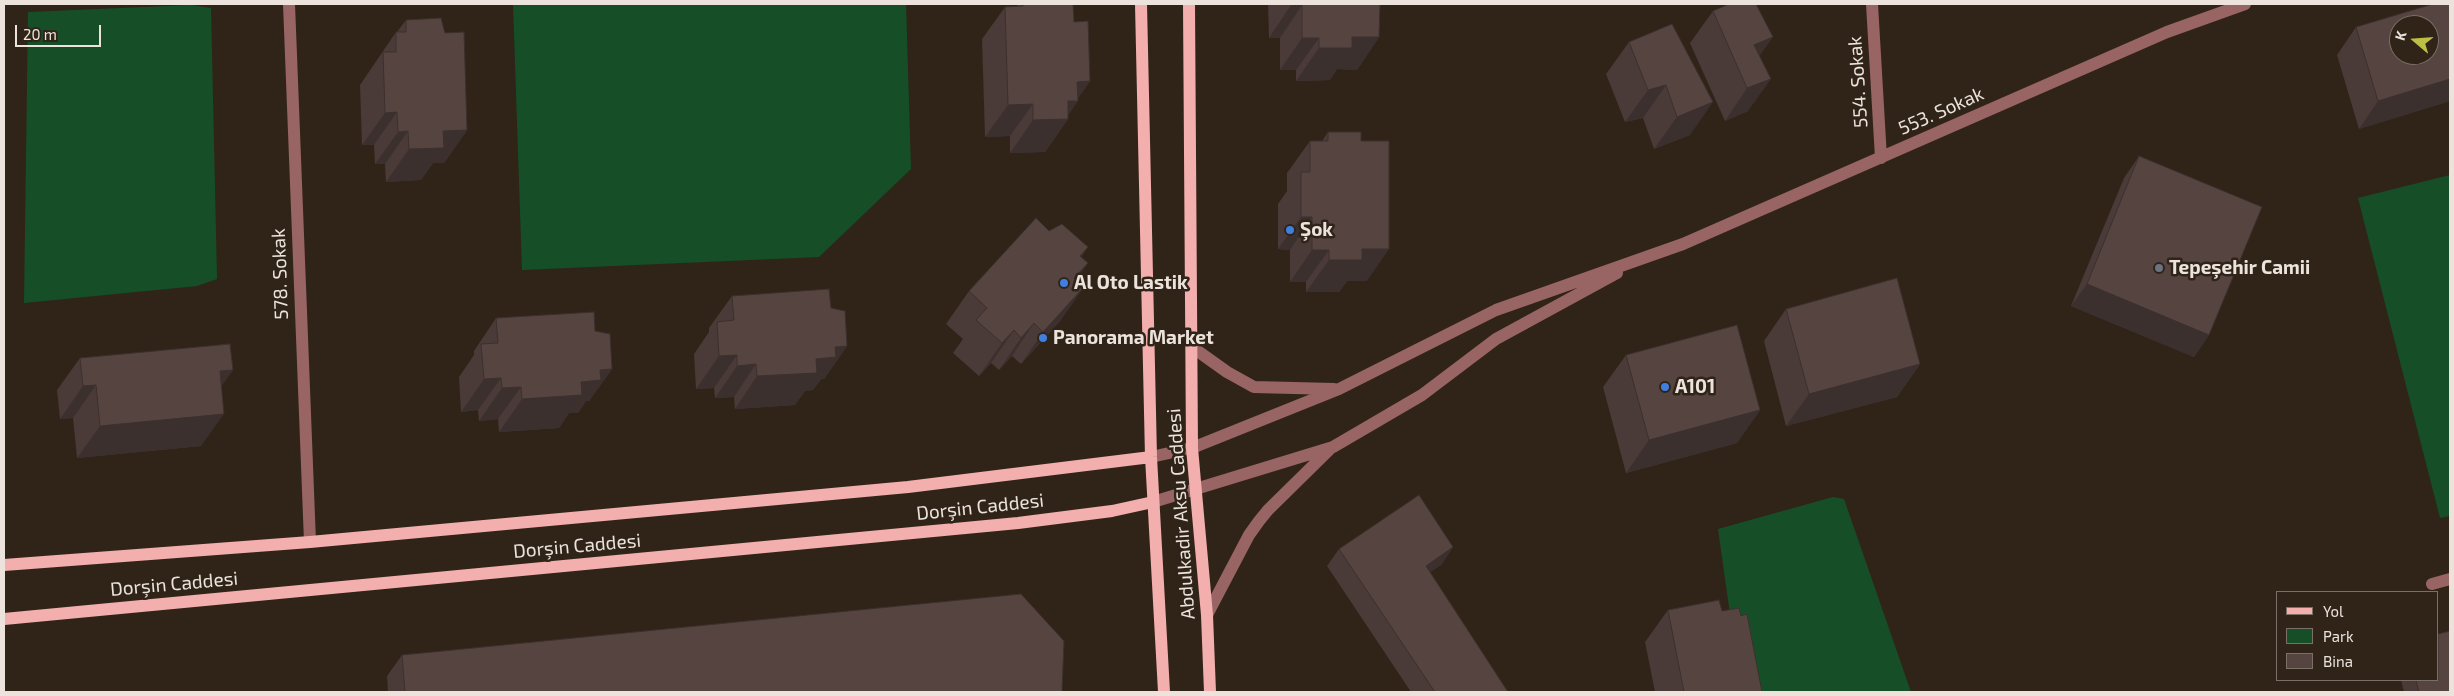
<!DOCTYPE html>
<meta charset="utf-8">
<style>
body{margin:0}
#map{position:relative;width:2454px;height:696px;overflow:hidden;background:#302419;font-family:"Exo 2",sans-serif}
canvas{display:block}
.frame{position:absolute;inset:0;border:5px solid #ebe3dc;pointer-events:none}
.legend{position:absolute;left:2276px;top:591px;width:162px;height:90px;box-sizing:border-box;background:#302419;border:1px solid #7b7067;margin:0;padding:6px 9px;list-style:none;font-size:15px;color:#ebe3dc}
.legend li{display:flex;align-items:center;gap:10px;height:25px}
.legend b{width:25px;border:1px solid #7b7067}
.north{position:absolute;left:2389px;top:15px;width:50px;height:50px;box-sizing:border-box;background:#302419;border:1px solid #7b7067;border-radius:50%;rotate:288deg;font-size:14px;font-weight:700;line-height:20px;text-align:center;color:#ebe3dc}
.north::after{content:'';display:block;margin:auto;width:18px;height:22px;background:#bcbf44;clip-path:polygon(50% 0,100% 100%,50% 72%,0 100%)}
.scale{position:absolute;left:15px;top:25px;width:86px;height:22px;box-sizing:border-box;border:2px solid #ebe3dc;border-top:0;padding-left:6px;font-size:15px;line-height:18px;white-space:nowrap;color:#ebe3dc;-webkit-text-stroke:4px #302419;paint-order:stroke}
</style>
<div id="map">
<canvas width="2454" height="696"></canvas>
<div class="frame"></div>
<ul class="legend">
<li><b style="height:6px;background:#f2afae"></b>Yol</li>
<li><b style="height:14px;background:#164f27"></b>Park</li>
<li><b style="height:14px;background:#564441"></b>Bina</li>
</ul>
<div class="north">K</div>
<div class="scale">20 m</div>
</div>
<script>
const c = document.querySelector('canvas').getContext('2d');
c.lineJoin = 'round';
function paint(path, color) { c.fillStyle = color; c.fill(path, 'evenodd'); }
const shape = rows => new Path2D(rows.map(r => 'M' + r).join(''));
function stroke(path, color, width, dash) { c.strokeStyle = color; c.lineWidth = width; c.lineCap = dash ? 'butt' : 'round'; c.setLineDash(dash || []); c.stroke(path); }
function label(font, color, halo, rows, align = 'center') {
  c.font = font + ' "Exo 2",sans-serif'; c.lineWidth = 5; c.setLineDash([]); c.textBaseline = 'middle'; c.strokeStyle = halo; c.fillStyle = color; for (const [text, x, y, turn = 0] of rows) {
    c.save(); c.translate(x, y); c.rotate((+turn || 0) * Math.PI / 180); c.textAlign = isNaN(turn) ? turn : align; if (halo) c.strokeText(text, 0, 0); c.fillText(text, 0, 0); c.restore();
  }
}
paint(shape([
 [513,4,906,4,911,169,819,257,522,270],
 [191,5,211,8,217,279,197,286,24,303,28,12],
 [2450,175,2450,516,2440,518,2358,198],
 [1833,497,1844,499,1911,692,1741,692,1718,529]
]), '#164f27');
stroke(shape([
 [289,4,310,542],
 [1872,4,1881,158],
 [1192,347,1227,372,1254,387,1334,389],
 [1151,457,1192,448,1339,389,1496,310,1683,244,2167,32,2245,4],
 [1153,502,1333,447,1422,395,1496,339,1617,273],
 [2432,584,2450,579],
 [1207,615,1249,535,1259,521,1268,510,1331,448]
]), '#996464', 12);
stroke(shape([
 [1141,4,1151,457,1164,692],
 [1189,4,1192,448,1207,615,1210,692],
 [4,565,310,542,908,487,1151,457],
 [4,619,1018,523,1112,511,1153,502]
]), '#f2afae', 12);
paint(shape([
 [1018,4,1073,4,1074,22,1090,81,1078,98,1068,115,1068,119,1045,152,1010,153,1010,136,985,137,982,39,1005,7,1017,6],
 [1268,4,1380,4,1379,37,1357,70,1337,69,1330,80,1296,81,1296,70,1280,70,1280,38,1269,38],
 [2450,4,2450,101,2359,129,2337,55,2356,27],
 [1713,11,1759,56,1748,111,1725,121,1690,43],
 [406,20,467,130,444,163,433,163,421,180,386,182,385,164,375,164,374,145,362,145,360,85,396,32,397,32],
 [1672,24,1690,135,1654,149,1643,118,1625,122,1606,74,1629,42],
 [1328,132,1367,281,1347,281,1339,292,1306,292,1306,282,1290,282,1290,250,1278,249,1278,204,1287,191,1287,173,1310,141,1322,141],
 [2139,156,2209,335,2194,357,2071,306,2124,178],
 [1049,231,1088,247,1081,257,1088,263,1076,280,1061,320,1021,364,1012,356,999,370,991,363,979,376,953,353,963,339,946,324,969,291],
 [732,296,831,308,847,346,824,379,821,379,813,390,805,391,795,405,735,409,734,397,715,398,714,388,696,389,694,354,709,332,709,328],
 [1786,309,1920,364,1897,397,1786,426,1764,341],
 [496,318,595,331,612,369,589,401,586,401,578,413,569,413,559,428,499,432,498,419,479,421,478,410,461,412,459,377,474,355,474,351],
 [1626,355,1760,410,1737,443,1626,473,1603,387],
 [80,358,233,370,221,386,201,446,77,458,73,418,60,419,57,390],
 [1453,547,1441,565,1430,572,1508,692,1411,692,1327,566,1339,549],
 [1668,610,1722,611,1741,616,1762,692,1655,692,1645,642],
 [402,655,1062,692,388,692,387,676],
 [2401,680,2438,680,2450,692,2404,692]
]), '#4a3a38');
paint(shape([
 [1291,5,1302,5,1280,38,1269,38],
 [1352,37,1379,37,1357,70,1337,69,1330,80,1296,81,1319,48],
 [1773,37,1750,69,1754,45],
 [1302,38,1319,38,1296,70,1280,70],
 [1771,79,1748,111,1725,121,1747,88],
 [2450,79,2450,101,2359,129,2378,101],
 [1090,81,1076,101,1078,101,1065,120,1068,119,1045,152,1010,153,1033,120,1077,82],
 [1666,85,1643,118,1625,122,1648,90],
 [1713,102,1690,135,1654,149,1677,117],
 [1033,104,1010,136,985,137,1008,105],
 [397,112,374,145,362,145,385,113],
 [467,130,444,163,433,163,421,180,386,182,409,149,443,131],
 [408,131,385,164,375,164,398,132],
 [1301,217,1312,217,1290,250,1278,249],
 [1362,249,1389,249,1367,281,1347,281,1339,292,1306,292,1329,260],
 [1312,250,1329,250,1306,282,1290,282],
 [1088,263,1065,296,1074,278],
 [2087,284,2209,335,2194,357,2071,306],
 [1084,287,1061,320,1021,364,1043,332],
 [1034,323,1012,356,999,370,1021,338],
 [1014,330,991,363,979,376,1002,343],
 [847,346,824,379,821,379,813,390,805,391,795,405,735,409,757,376,816,359,835,347],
 [737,355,714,388,696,389,719,356],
 [756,364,734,397,715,398,737,366],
 [1920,364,1897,397,1786,426,1809,394],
 [612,369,589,401,586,401,578,413,569,413,559,428,499,432,522,399,581,382,600,370],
 [233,370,210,402,220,371],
 [501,378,478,410,461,412,484,379],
 [96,385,73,418,60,419,83,386],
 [521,387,498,419,479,421,502,388],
 [1760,410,1737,443,1626,473,1649,440],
 [224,414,201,446,77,458,100,426],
 [1453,547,1441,565,1413,583,1426,566]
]), '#3c302e');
const building = shape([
 [1024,4,1073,4,1074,22,1088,21,1090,81,1077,82,1078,101,1068,101,1068,119,1033,120,1033,104,1008,105,1005,7,1023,6,1024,4],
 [1291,4,1380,4,1379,37,1352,37,1352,48,1319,48,1319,38,1302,38,1302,5,1291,5,1291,4],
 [1729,4,1756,4,1773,37,1754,45,1771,79,1747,88,1713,11,1729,4],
 [2433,4,2450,4,2450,79,2378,101,2356,27,2433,4],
 [2399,25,2429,25,2429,55,2399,55,2399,25],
 [441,18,445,33,464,32,467,130,443,131,444,148,409,149,408,131,398,132,397,112,385,113,383,52,396,52,396,32,406,32,406,20,441,18],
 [1672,24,1713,102,1677,117,1666,85,1648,90,1629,42,1672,24],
 [1328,132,1361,132,1361,141,1389,141,1389,249,1362,249,1362,260,1329,260,1329,250,1312,250,1312,217,1301,217,1301,172,1310,172,1310,141,1328,141,1328,132],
 [2139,156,2262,207,2209,335,2087,284,2139,156],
 [1036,218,1049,231,1062,224,1088,247,1080,256,1088,263,1074,278,1084,287,1043,332,1034,323,1021,338,1014,330,1002,343,976,320,987,308,969,291,1036,218],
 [1897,278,1920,364,1809,394,1786,309,1897,278],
 [829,289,831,308,845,311,847,346,835,347,836,357,816,359,817,373,757,376,756,364,737,366,737,355,719,356,717,322,734,320,732,296,829,289],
 [594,312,595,331,610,334,612,369,600,370,601,380,581,382,582,395,522,399,521,387,502,388,501,378,484,379,481,344,498,343,496,318,594,312],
 [1737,325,1760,410,1649,440,1626,355,1737,325],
 [230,344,233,370,220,371,224,414,100,426,96,385,83,386,80,358,230,344],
 [1419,495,1453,547,1426,566,1508,692,1435,692,1339,549,1419,495],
 [1021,594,1064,641,1062,692,405,692,402,655,1021,594],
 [1719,600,1722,611,1739,608,1741,616,1747,614,1762,692,1684,692,1668,610,1719,600],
 [2450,631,2450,692,2419,692,2416,681,2420,680,2438,680,2438,634,2450,631]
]);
paint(building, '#564441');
stroke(building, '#3c302e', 1);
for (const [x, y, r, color] of [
 [1290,230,5,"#3f7fe0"],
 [2159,268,5,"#6b7280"],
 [1064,283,5,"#3f7fe0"],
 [1043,338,5,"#3f7fe0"],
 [1665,387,5,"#3f7fe0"]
]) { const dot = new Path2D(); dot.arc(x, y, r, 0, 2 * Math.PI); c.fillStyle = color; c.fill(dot); stroke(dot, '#302419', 2); }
label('19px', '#ebe3dc', '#302419', [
 ["554. Sokak",1858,82,-94],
 ["553. Sokak",1941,111,-24],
 ["578. Sokak",280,274,-92],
 ["Dorşin Caddesi",980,507,-6],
 ["Abdulkadir Aksu Caddesi",1181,514,-94],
 ["Dorşin Caddesi",577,546,-5],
 ["Dorşin Caddesi",174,584,-5]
]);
label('bold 19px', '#ebe3dc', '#302419', [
 ["Şok",1300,230],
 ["Tepeşehir Camii",2169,268],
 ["Al Oto Lastik",1074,283],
 ["Panorama Market",1053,338],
 ["A101",1675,387]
], 'left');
</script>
